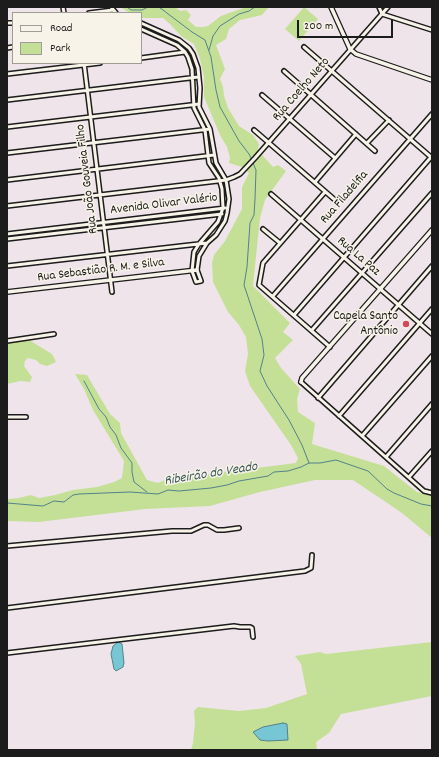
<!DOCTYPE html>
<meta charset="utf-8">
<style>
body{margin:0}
#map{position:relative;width:439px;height:757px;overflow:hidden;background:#efe4ea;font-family:Dekko,sans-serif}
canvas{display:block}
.frame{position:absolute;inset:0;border:8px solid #1c1c1c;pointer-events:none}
.legend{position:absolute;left:12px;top:12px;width:130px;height:52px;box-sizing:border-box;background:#f7f3e8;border:1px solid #9f9d96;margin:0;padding:5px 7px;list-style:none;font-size:12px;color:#1c1c1c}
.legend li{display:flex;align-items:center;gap:8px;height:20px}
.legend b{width:20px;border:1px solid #9f9d96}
.scale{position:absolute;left:297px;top:20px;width:96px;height:18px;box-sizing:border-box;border:2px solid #1c1c1c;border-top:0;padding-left:5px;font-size:12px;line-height:14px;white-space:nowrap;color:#1c1c1c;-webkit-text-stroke:3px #f7f3e8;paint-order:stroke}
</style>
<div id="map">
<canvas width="439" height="757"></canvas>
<div class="frame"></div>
<ul class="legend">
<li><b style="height:5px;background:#f7f3e8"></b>Road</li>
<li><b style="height:11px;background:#c4e097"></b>Park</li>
</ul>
<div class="scale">200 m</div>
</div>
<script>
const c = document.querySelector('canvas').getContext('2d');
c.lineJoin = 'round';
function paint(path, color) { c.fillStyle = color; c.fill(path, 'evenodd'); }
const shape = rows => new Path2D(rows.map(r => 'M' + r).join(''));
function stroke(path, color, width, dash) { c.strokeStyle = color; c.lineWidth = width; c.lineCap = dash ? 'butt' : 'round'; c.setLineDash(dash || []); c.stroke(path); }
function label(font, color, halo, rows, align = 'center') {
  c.font = font + ' Dekko,sans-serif'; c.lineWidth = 3; c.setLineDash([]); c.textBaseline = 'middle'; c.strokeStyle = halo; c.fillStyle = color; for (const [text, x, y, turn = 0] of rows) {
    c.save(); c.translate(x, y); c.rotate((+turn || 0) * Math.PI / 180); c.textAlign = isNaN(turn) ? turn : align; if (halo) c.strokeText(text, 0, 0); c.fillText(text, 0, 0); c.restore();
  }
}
paint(shape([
 [120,7,175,7,180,11,186,10,191,15,188,20,196,27,203,27,208,26,221,16,246,7,269,7,262,15,240,20,229,29,226,39,216,45,225,69,220,79,223,87,224,96,228,108,239,126,253,135,259,144,258,150,264,157,273,167,278,165,286,171,265,200,260,218,253,286,290,323,283,332,293,340,275,358,281,368,300,389,297,399,298,412,315,423,312,444,384,466,417,492,432,496,432,538,402,513,353,480,315,480,260,492,210,506,145,509,39,522,7,521,7,499,19,498,31,495,39,498,55,495,73,490,97,487,114,482,122,478,124,461,93,410,84,389,75,374,87,375,110,414,120,423,121,433,147,480,158,483,167,479,296,463,298,458,291,445,250,386,245,371,248,354,246,337,239,325,228,312,213,282,212,263,214,255,225,241,242,209,242,187,249,173,242,167,229,163,230,158,227,147,220,135,204,97,204,77,200,59,194,44,181,36,170,24,163,18,141,18,141,13,130,13],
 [304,7,318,19,299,41,285,29],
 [29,340,52,354,56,362,47,366,40,364,36,360,28,358,25,361,24,366,32,377,30,382,20,381,7,384,7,343],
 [432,642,432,696,341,714,329,733,316,742,317,750,191,750,193,743,195,723,194,711,198,707,239,711,266,708,307,694,301,664,295,656,320,652,326,654]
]), '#c4e097');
const water = shape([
 [118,642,122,644,124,663,123,667,116,671,114,669,111,654,113,646,118,642],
 [283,723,287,724,288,740,268,741,260,740,253,732,263,727,283,723]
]);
paint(water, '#77c6d4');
stroke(water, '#53828a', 1);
stroke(shape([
 [127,7,131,10,142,10,148,7],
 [159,7,192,32,205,40,211,57,216,90,220,107,239,141,249,154,252,160],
 [209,50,213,36,220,26,239,14,249,11,255,7],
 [253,163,256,170,255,199,254,215,250,223,247,267,244,285,262,339,264,355,260,371,267,386,289,420,302,445,309,463],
 [84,381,99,409,106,417,110,427,116,435,121,448,132,463,132,472,134,482,147,492],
 [7,503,43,506,54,501,64,502,73,495,79,494,130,492,158,494,168,490,179,491,211,488,227,485,239,481,268,476,274,472,288,471,301,467,309,463,320,463,336,460,368,471,387,489,394,493,421,504,432,506]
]), '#53828a', 1);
const minor = shape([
 [63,7,64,13],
 [111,7,116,13],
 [379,7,382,14,432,30],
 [89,13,113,10],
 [7,23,13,23],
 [141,23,179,40,189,48,193,54,198,68,200,88,199,107,210,129,216,163,226,180,229,199,227,213,225,221,216,235,207,243,199,256,197,270,201,281,196,282,192,271,194,252,199,244,218,222,223,208,222,189,219,178,209,163,205,130,194,108,192,69,188,57,185,52,177,45,141,29],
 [304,47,432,158],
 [7,48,13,47],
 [141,58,185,52],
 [84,63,112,292],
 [284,71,375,151],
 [7,74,100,63],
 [262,95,335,158],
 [7,100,198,77],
 [7,127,199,104],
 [254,130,335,200],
 [367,143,389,120],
 [7,153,210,129],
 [7,180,214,155],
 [315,182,356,134],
 [325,192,263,263,259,285,330,347],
 [271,194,432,334],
 [7,206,226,180,234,177,240,174,255,158,388,7],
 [263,229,280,243],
 [7,234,225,208],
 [7,239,222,214],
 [7,266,207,243],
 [273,296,432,114],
 [294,315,432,156],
 [312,330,432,193],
 [7,341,54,334],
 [301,382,424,491,432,493],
 [318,398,432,266],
 [339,416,432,309],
 [7,417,26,417],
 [362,436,432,356],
 [386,457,432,404],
 [409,477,432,451],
 [7,546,172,531,191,531,204,525,208,525,217,530,224,530,239,528],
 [7,608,305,571,311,568,312,555],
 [7,653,234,626,240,627,250,627,252,628,253,637]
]);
const tertiary = shape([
 [331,7,350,49,356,54,432,80],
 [7,292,197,270],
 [301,382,302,378,432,230]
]);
stroke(minor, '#1c1c1c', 6);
stroke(tertiary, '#1c1c1c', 6);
stroke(minor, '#f7f3e8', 3);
stroke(tertiary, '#f7f3e8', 3.5);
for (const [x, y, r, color] of [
 [406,324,4,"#d1495b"]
]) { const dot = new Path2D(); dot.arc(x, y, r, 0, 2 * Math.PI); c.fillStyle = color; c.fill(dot); stroke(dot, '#f7f3e8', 1.5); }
label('13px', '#1c1c1c', '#f7f3e8', [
 ["Rua Coelho Neto",302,90,-49],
 ["Rua João Gouveia Filho",88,179,-97],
 ["Rua Filadelfia",345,198,-49],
 ["Avenida Olivar Valério",164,205,-7],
 ["Rua La Paz",358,257,41],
 ["Rua Sebastião R. M. e Silva",101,271,-7]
]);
label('13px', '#1c1c1c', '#f7f3e8', [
 ["Capela Santo",398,317],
 ["Antônio",398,332]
], 'right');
label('italic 14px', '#3c585c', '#f7f3e8', [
 ["Ribeirão do Veado",211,475,-9]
]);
</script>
